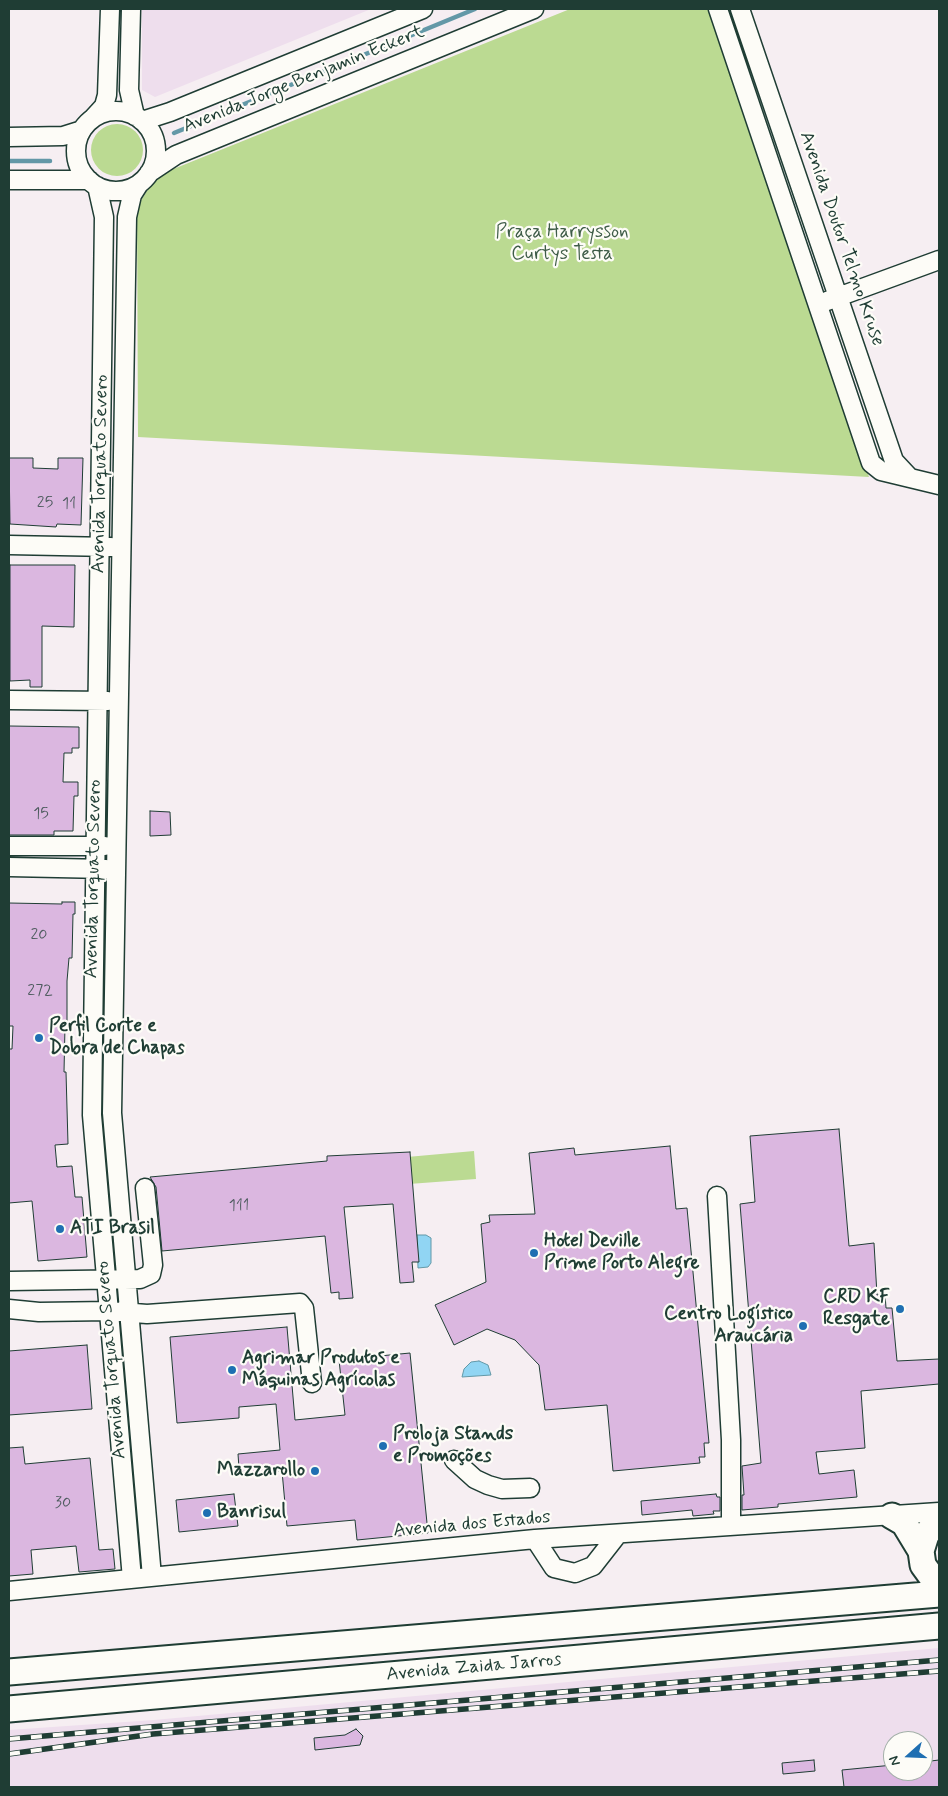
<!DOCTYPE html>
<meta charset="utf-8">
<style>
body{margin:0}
#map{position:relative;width:948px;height:1796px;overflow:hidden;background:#f6eef2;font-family:Mynerve,sans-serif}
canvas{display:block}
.frame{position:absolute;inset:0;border:10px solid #1f3d34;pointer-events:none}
.north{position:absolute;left:883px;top:1731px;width:50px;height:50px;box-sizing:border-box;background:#fdfcf7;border:1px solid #a4b0a9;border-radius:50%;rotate:250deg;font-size:14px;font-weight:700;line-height:20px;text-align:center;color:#1f3d34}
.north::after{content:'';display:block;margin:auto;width:18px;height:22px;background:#1f6fb2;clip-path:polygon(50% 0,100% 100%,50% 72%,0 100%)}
</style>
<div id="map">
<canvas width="948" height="1796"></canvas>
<div class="frame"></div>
<div class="north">N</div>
</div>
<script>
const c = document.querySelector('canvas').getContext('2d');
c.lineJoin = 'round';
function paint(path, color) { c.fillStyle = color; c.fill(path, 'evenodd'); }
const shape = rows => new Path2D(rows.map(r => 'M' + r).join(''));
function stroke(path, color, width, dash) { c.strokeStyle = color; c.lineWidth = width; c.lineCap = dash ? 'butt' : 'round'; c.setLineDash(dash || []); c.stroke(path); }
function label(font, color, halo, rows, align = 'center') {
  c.font = font + ' Mynerve,sans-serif'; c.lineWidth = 4.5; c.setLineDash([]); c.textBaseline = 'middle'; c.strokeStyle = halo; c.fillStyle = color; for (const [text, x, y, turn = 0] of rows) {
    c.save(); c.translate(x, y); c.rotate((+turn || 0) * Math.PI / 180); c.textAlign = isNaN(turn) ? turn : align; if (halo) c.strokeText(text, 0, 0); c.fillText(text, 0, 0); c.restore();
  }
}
paint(shape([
 [142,9,371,9,155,97,142,90],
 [939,1648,939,1787,9,1787,9,1730,154,1720],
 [893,1741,923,1741,923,1771,893,1771]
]), '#eedeed');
paint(shape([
 [570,9,708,9,869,477,138,437,137,207,150,186,166,172],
 '91 150a26 26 0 1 1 52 0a26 26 0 1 1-52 0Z',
 [474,1151,476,1179,409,1184,407,1157]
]), '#bbda92');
const water = shape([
 [417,1235,426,1235,431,1238,431,1263,428,1267,418,1268,417,1235],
 [479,1361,488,1365,491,1375,462,1377,464,1369,471,1362,479,1361]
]);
paint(water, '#91d5f3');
stroke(water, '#6398a7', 1);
stroke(shape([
 [174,133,475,9],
 [9,161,50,161]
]), '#6398a7', 4.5);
const building = shape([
 [9,458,33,458,33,468,58,469,58,458,83,458,81,525,57,524,56,527,10,524,9,458],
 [10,565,75,565,74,627,42,626,42,687,30,687,30,680,10,681,10,565],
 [9,726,79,727,79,748,72,748,72,753,64,753,63,782,78,782,78,796,74,796,73,831,54,831,54,835,9,835,9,726],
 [150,811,170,812,171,835,150,836,150,811],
 [62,902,75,902,75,914,73,914,72,958,69,958,67,981,67,1026,65,1026,64,1072,66,1072,68,1144,55,1145,57,1167,72,1166,75,1197,82,1197,87,1257,38,1261,32,1201,9,1203,9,1049,12,1049,13,1026,9,1026,9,903,62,904,62,902],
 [839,1129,849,1246,874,1243,877,1295,885,1294,886,1308,892,1308,897,1361,939,1359,939,1384,861,1391,865,1448,816,1452,819,1474,854,1470,857,1497,778,1504,778,1507,742,1510,742,1495,744,1495,742,1466,761,1463,740,1204,755,1202,750,1136,839,1129],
 [670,1146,676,1209,687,1208,709,1443,704,1443,705,1457,699,1457,700,1463,613,1471,607,1405,545,1410,539,1365,515,1340,487,1329,454,1345,435,1305,486,1282,481,1224,490,1222,489,1215,535,1214,529,1153,574,1148,575,1155,670,1146],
 [410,1152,419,1262,412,1262,414,1282,400,1283,393,1204,344,1207,353,1298,339,1299,339,1292,331,1293,325,1236,162,1251,156,1187,150,1177,327,1161,327,1156,410,1152],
 [287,1327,295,1420,345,1415,339,1360,410,1353,428,1533,357,1540,355,1520,287,1526,282,1471,242,1475,242,1468,239,1468,238,1454,280,1450,276,1404,239,1407,239,1418,177,1423,170,1337,287,1327],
 [87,1345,92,1409,9,1415,9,1351,87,1345],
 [23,1447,25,1464,90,1458,99,1550,113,1549,115,1569,79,1572,76,1546,31,1550,33,1574,9,1576,9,1448,23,1447],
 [234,1494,238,1526,179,1532,176,1500,234,1494],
 [716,1494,717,1497,720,1497,720,1511,713,1511,714,1514,693,1516,692,1510,642,1515,641,1501,716,1494],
 [356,1729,363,1736,360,1745,315,1750,314,1738,345,1735,356,1729],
 [814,1760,815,1771,783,1774,782,1763,814,1760],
 [939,1760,939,1787,844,1787,842,1770,893,1765,893,1771,923,1771,923,1762,939,1760]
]);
paint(building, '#dbb7e0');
stroke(building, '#1f3d34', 1);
const minor = shape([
 [131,9,129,90,135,116],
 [718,9,871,463,881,471,939,485],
 [740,9,894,461,909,477],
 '76 151a40 40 0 1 1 80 0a40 40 0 1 1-80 0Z',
 [93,118,104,106,107,95,110,9],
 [142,121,170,112,423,9],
 [9,137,63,136,82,130],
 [149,173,176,155,534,9],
 [9,180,89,180],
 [139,184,132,195,127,217,112,1113,152,1577],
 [97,186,104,217,92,1115,132,1579],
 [827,301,939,260],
 [9,545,111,547],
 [9,700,108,701],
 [9,846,105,846],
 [9,867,106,869],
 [717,1196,731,1440,731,1526],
 [9,1281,140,1279,151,1274,153,1265,145,1188],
 [9,1309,39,1312,109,1311,147,1314,300,1303,304,1308,312,1383],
 [454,1460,475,1479,488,1485,502,1489,530,1488],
 [535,1539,554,1568,575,1573,593,1566,618,1534],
 [9,1591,535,1539,939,1512]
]);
const highway = shape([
 [892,1516,904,1523,921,1551],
 [939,1518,926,1535,921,1551,923,1565,931,1576,939,1580],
 [9,1672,939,1594],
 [9,1709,939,1626]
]);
stroke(minor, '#1f3d34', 21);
stroke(highway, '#1f3d34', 29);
stroke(minor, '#fdfcf7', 18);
stroke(highway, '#fdfcf7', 25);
const rail = shape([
 [9,1739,939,1660],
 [9,1754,153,1734,939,1671]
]);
stroke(rail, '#1f3d34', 5.5);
stroke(rail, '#fdfcf7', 4, [11]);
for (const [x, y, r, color] of [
 [39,1038,5,"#1f6fb2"],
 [60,1229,5,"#1f6fb2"],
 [534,1253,5,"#1f6fb2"],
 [900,1309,5,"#1f6fb2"],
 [803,1326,5,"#1f6fb2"],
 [232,1370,5,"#1f6fb2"],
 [383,1446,5,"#1f6fb2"],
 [315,1471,5,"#1f6fb2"],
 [207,1513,5,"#1f6fb2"]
]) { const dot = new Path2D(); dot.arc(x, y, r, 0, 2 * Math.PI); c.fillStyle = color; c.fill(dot); stroke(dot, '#fdfcf7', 2); }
label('16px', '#4e5c5f', null, [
 ["25",45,504],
 ["11",69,505],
 ["15",41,815],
 ["20",39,936],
 ["272",40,992],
 ["111",239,1207],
 ["30",63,1504]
]);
label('19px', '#1f3d34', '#fdfcf7', [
 ["Avenida Jorge Benjamin Eckert",304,80,-22],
 ["Avenida Doutor Telmo Kruse",841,239,71],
 ["Avenida Torquato Severo",101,474,-89],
 ["Avenida Torquato Severo",94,879,-89],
 ["Avenida Torquato Severo",112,1360,-95],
 ["Avenida dos Estados",472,1525,-5],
 ["Avenida Zaida Jarros",474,1668,-5]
]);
label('19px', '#3e5c47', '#fdfcf7', [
 ["Praça Harrysson",562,233],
 ["Curtys Testa",562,255]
]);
label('bold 19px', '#1f3d34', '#fdfcf7', [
 ["Perfil Corte e",49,1027],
 ["Dobra de Chapas",49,1049],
 ["ATI Brasil",70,1229],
 ["Hotel Deville",544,1242],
 ["Prime Porto Alegre",544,1264],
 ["CRD KF",890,1298,"right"],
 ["Resgate",890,1320,"right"],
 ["Centro Logístico",793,1315,"right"],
 ["Araucária",793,1337,"right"],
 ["Agrimar Produtos e",242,1359],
 ["Máquinas Agrícolas",242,1381],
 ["Proloja Stands",393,1435],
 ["e Promoções",393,1457],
 ["Mazzarollo",305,1471,"right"],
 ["Banrisul",217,1513]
], 'left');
</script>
